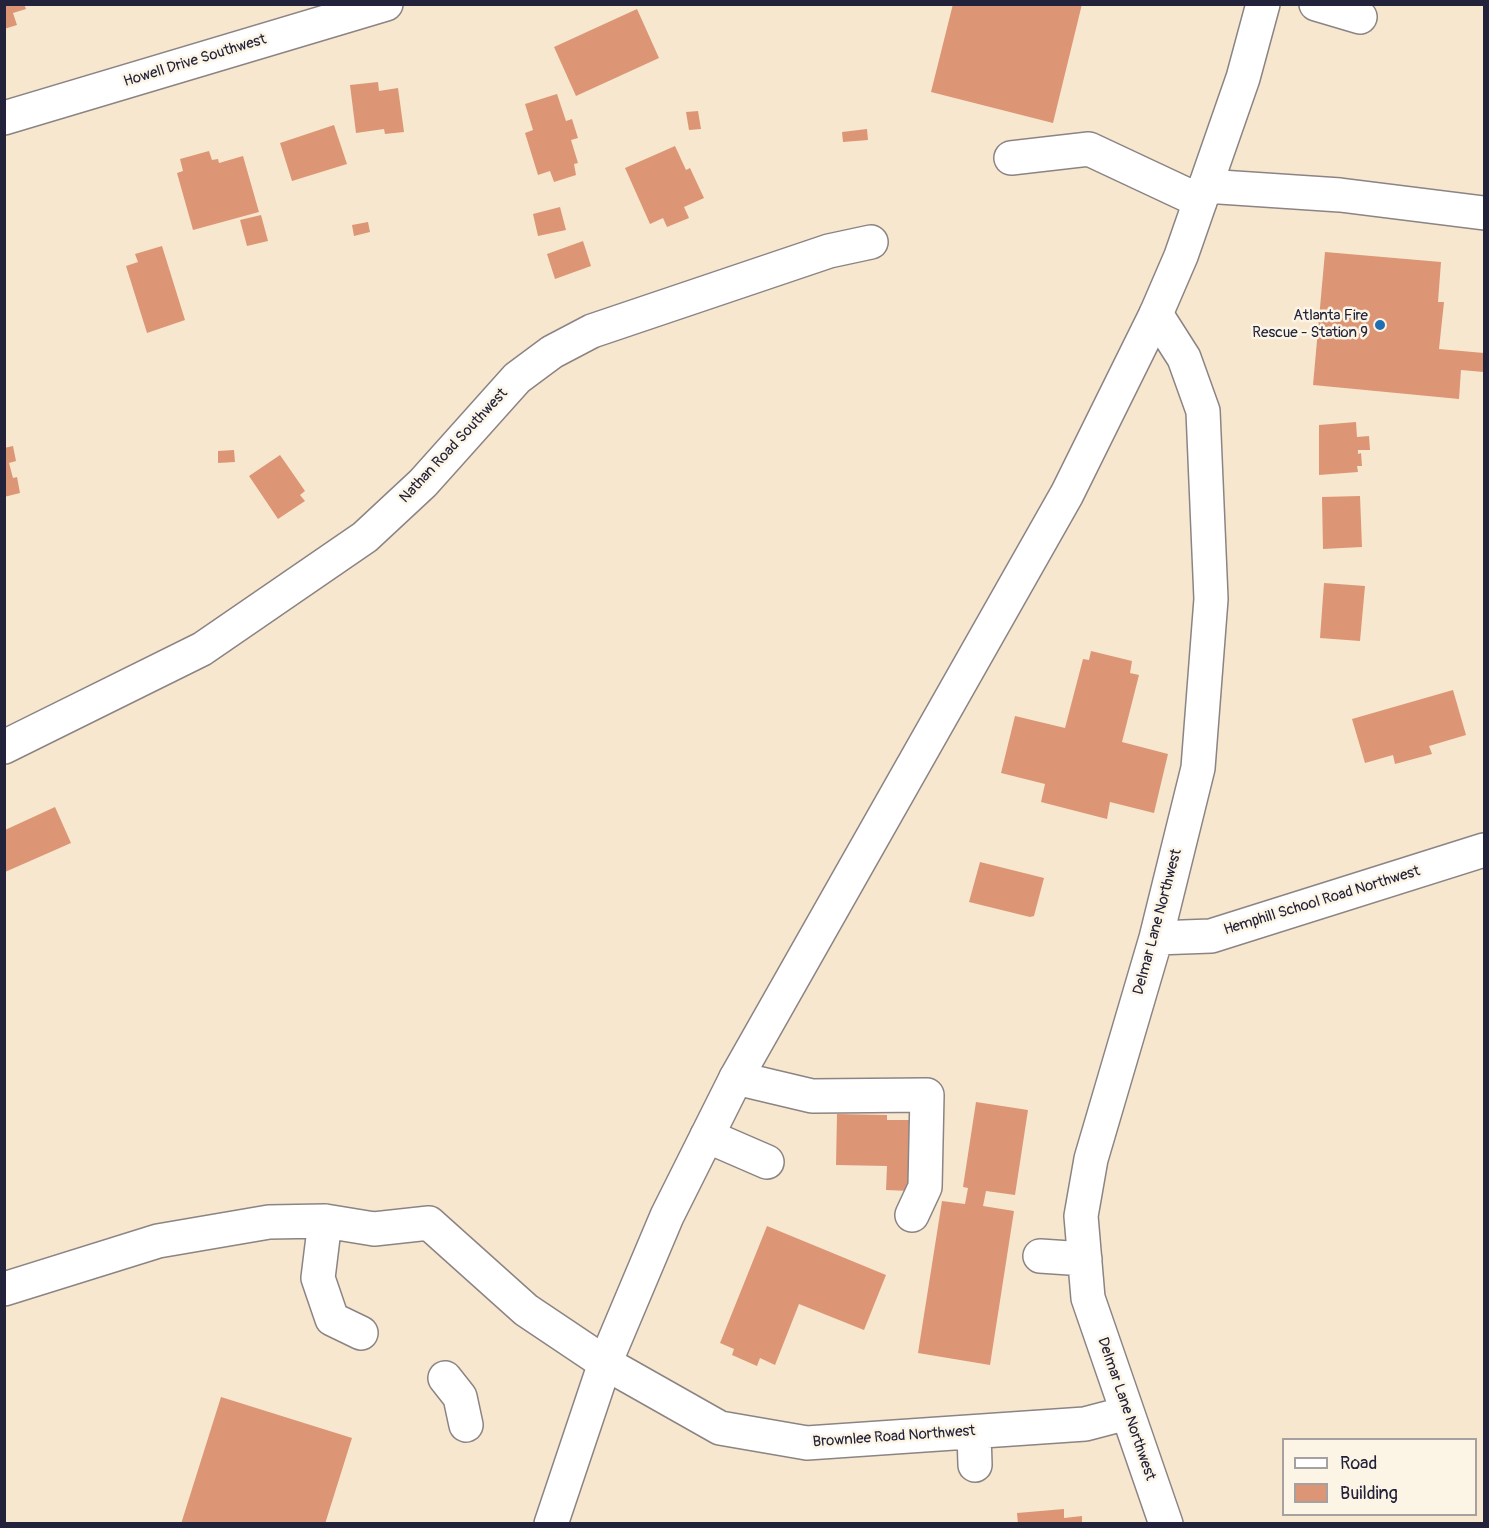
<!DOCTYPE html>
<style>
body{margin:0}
#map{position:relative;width:1489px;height:1528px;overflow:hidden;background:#f7e7ce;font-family:Pangolin,sans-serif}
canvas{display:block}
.frame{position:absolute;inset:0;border:6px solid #22223b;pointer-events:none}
.legend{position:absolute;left:1282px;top:1438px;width:195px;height:78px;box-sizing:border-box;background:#fcf5e5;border:2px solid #a5a1a1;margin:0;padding:8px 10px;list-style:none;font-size:18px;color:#22223b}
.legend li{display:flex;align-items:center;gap:12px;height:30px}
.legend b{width:30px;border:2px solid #a5a1a1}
</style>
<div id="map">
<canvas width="1489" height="1528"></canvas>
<div class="frame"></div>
<ul class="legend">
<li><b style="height:8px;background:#fff"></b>Road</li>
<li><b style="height:16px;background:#dc9676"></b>Building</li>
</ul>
</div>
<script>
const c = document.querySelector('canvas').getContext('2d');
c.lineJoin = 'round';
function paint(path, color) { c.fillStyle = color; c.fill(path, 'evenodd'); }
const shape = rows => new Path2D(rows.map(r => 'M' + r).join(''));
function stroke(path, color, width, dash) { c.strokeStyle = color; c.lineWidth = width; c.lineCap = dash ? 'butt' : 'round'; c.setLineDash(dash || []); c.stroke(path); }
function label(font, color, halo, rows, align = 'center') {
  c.font = font + ' Pangolin,sans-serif'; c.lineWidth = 5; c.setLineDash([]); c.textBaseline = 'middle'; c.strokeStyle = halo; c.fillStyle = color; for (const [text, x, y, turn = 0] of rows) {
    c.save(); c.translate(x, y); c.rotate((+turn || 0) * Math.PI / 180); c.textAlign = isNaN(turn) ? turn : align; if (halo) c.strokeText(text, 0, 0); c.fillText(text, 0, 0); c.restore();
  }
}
paint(shape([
 [4,4,24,4,26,9,13,13,17,25,4,29],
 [953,4,1082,4,1053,123,931,92],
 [637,9,659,58,576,96,554,47],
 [378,82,379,91,398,88,404,132,385,134,384,129,356,133,350,85],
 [557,94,566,121,572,119,578,138,571,140,578,163,574,164,576,175,554,182,550,171,538,175,525,133,533,130,525,104],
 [698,111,701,129,689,130,686,112],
 [334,125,347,164,292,181,280,143],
 [867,129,868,140,843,142,842,132],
 [675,146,686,170,690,168,704,198,684,207,689,218,667,227,663,218,650,224,625,168],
 [209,151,212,160,218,159,219,163,243,156,259,212,193,230,177,173,183,171,180,159],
 [560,207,566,230,538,236,533,214],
 [261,215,268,241,247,246,240,220],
 [368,222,370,232,354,236,352,225],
 [583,241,591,266,555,279,547,254],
 [162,246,185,320,147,333,126,266,138,262,135,254],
 [1325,252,1441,262,1438,302,1444,302,1439,349,1484,353,1484,372,1461,370,1459,399,1313,385],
 [1356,422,1357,437,1369,436,1370,450,1358,450,1358,454,1361,453,1362,466,1357,466,1358,472,1319,475,1319,425],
 [13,446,16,461,9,463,13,478,17,477,20,493,4,497,4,448],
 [234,450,235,462,218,463,218,451],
 [280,455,305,491,300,495,305,501,278,519,249,476],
 [1360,496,1362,547,1323,549,1322,497],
 [1324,583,1365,586,1360,641,1320,638],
 [1091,651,1132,661,1130,673,1139,675,1122,742,1168,754,1154,813,1110,802,1107,819,1041,802,1045,784,1001,773,1015,716,1065,728,1083,659,1089,660],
 [1453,690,1466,735,1429,746,1432,754,1395,764,1393,755,1365,763,1352,719],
 [55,807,71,843,5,872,5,830],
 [980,862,1044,878,1034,916,1030,917,969,902],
 [976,1102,1028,1110,1015,1195,986,1191,983,1206,1014,1211,990,1365,918,1353,942,1201,965,1204,968,1188,963,1187],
 [837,1114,887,1115,887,1120,912,1120,910,1191,886,1190,887,1166,836,1165],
 [767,1226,886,1275,864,1330,799,1304,775,1365,760,1358,757,1366,732,1355,734,1349,720,1343],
 [221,1397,352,1438,325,1524,181,1524],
 [1064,1509,1064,1518,1082,1516,1082,1524,1018,1524,1017,1513]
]), '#dc9676');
const minor = shape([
 [1316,4,1360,17],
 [4,118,386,4],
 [1011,158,1089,149,1200,201],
 [1205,186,1340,195,1484,213],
 [1156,314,1184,358,1203,411,1211,599,1198,768,1156,938,1091,1159,1081,1216,1088,1298,1166,1524],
 [4,747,202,649,365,537,423,483,517,378,552,352,592,331,829,251,871,242],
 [1156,938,1211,936,1484,850],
 [736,1078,812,1096,927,1095,925,1187,912,1215],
 [707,1136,767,1162],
 [325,1221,318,1278,332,1319,361,1333],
 [1040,1256,1085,1259],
 [4,1289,158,1241,269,1222,325,1221,374,1229,429,1223,526,1310,605,1363,720,1428,807,1443,1085,1424,1127,1413],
 [445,1378,460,1397,466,1425],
 [974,1432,975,1465]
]);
const major = shape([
 [551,1524,605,1363,667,1216,736,1078,1067,494,1156,314,1181,256,1243,78,1263,4]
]);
stroke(minor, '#8c8484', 36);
stroke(major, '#8c8484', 36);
stroke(minor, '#fff', 33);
stroke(major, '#fff', 33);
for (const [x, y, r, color] of [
 [1380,325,6,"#1f6fb2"]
]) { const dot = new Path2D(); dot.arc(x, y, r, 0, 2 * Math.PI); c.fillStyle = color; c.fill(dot); stroke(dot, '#fcf5e5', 2); }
label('15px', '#22223b', '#fcf5e5', [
 ["Howell Drive Southwest",195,61,-17],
 ["Nathan Road Southwest",454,446,-47],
 ["Hemphill School Road Northwest",1322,901,-17],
 ["Delmar Lane Northwest",1158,922,-75],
 ["Delmar Lane Northwest",1126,1409,71],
 ["Brownlee Road Northwest",894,1437,-4]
]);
label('15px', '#22223b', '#fcf5e5', [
 ["Atlanta Fire",1368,316],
 ["Rescue - Station 9",1368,333]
], 'right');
</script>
